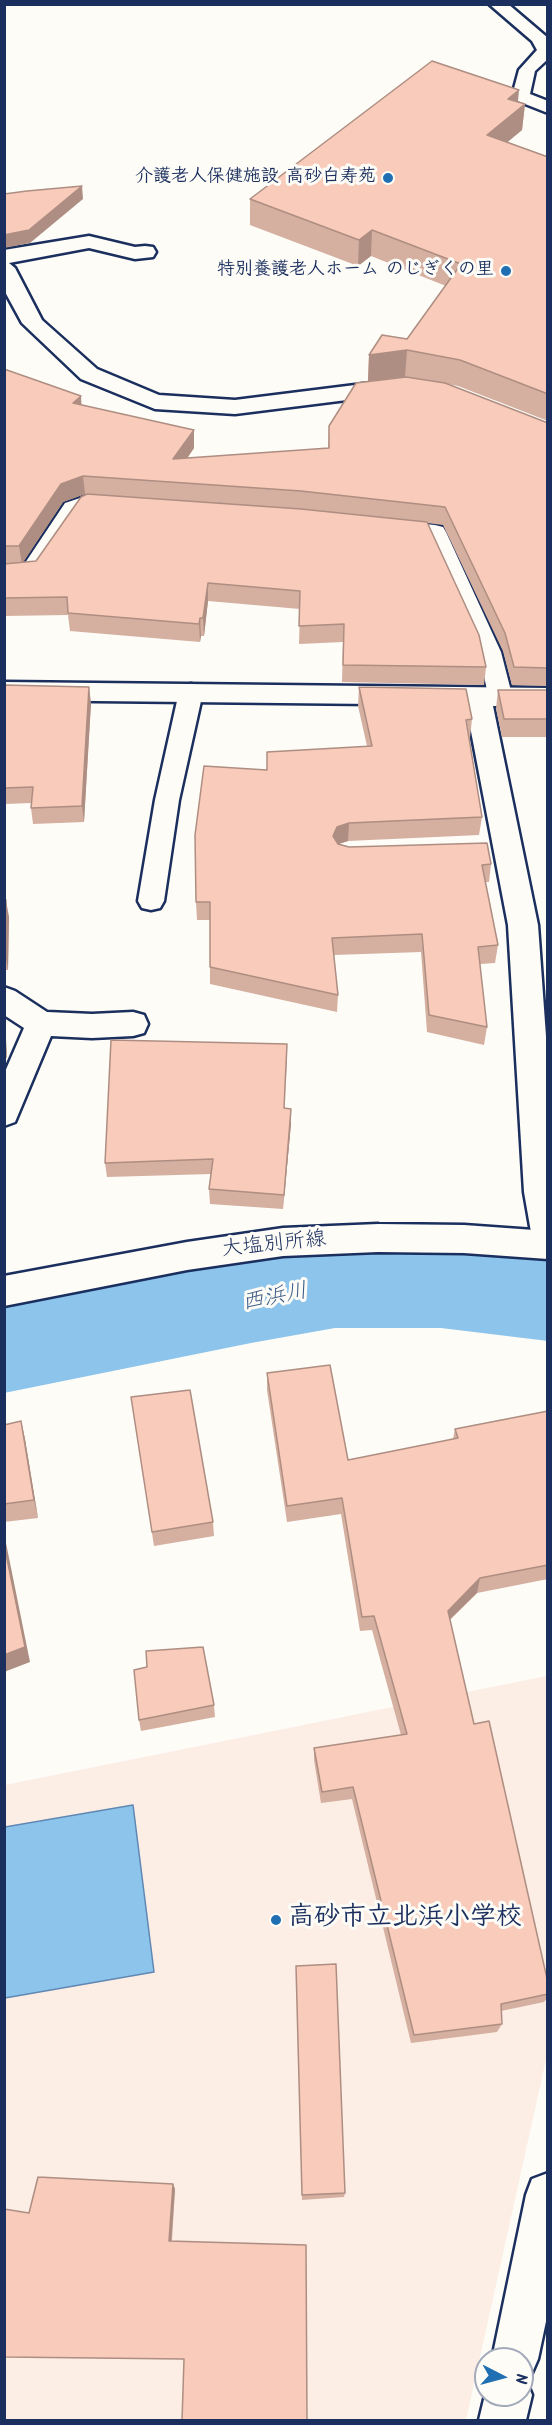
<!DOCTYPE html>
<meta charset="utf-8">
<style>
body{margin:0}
#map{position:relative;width:552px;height:2425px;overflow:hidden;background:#fdfcf7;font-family:Kalam,sans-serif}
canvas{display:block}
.frame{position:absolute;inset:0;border:6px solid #1b2f5e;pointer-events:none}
.north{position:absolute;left:474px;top:2347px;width:60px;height:60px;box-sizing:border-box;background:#fdfcf7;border:2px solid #a3aaba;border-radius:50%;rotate:96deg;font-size:16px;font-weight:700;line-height:24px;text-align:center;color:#1b2f5e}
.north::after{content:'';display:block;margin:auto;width:21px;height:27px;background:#1f6fb2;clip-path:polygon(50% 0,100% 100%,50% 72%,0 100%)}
</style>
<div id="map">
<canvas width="552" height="2425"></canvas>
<div class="frame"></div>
<div class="north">N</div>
</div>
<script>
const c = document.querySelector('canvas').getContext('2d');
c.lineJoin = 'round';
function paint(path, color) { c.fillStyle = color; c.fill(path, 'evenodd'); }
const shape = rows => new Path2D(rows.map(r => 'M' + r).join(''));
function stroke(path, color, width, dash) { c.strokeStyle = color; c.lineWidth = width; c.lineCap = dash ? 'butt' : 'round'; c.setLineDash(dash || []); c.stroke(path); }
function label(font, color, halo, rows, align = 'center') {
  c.font = font + ' Kalam,"Klee One",sans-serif'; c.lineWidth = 6; c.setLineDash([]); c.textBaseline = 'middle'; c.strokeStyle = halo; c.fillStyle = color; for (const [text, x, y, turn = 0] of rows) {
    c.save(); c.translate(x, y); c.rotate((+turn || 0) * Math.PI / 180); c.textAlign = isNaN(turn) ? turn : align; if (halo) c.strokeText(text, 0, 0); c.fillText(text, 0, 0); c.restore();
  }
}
paint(shape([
 [547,1676,547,2055,466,2420,5,2420,5,1785]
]), '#fcede5');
const water = shape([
 [133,1805,154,1972,5,1998,5,1827,133,1805]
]);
paint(water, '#8dc4eb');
stroke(water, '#5f88b3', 1.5);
paint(shape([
 [335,1246,441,1246,548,1258,548,1341,441,1328,335,1328,251,1343,4,1393,4,1307,251,1259,335,1246]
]), '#8dc4eb');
const service = shape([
 [489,4,508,4,548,38,548,59,535,71,530,94,548,101,548,113,515,100,512,96,519,70,537,50,532,41,489,4],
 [86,496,112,497,120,499,123,504,120,509,112,511,88,510,81,513,37,578,4,580,4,566,23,566,65,503,86,496],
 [394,521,435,525,443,527,446,532,501,652,512,695,508,701,500,703,492,701,488,695,479,652,427,538,386,533,383,528,386,523,394,521],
 [191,684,199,686,203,692,179,800,164,901,160,908,151,910,142,908,138,901,155,800,179,692,183,686,191,684]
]);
const minor = shape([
 [89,236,135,247,145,246,153,247,156,252,153,257,135,259,89,248,9,263,15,268,42,320,97,369,159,395,235,400,395,380,403,382,407,387,403,392,395,394,235,414,155,409,81,379,22,323,4,290,4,250,89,236],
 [4,682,548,688,548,706,493,706,538,925,548,1064,548,1246,536,1242,531,1232,524,1192,508,925,466,705,4,700,4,682],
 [4,987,15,991,47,1012,92,1014,133,1012,144,1015,148,1024,144,1033,133,1036,92,1038,51,1036,15,1122,4,1126,4,1074,24,1028,4,1015,4,987],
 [548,2173,548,2312,538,2359,531,2375,525,2378,532,2395,526,2420,479,2420,486,2391,486,2395,522,2395,522,2359,492,2359,526,2195,532,2179,548,2173]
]);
const secondary = shape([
 [378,1224,464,1225,548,1231,548,1259,464,1253,378,1252,283,1256,187,1270,4,1306,4,1276,187,1242,283,1228,378,1224]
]);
stroke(service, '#1b2f5e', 5);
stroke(minor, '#1b2f5e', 5);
stroke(secondary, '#1b2f5e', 5);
paint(service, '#fdfcf7');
paint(minor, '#fdfcf7');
paint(secondary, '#fdfcf7');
paint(shape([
 [518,102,525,104,522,130,507,142,548,157,548,421,458,386,448,384,548,423,548,686,512,685,503,651,443,525,427,523,486,667,484,685,342,682,343,642,299,644,300,609,208,601,204,636,201,636,200,642,70,631,68,615,4,616,4,369,82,405,194,448,187,458,328,448,329,426,368,381,369,355,407,339,446,286,371,256,358,266,250,225,250,199],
 [85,494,301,509,36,561,23,562,63,502],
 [4,685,91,703,84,822,33,824,31,808,32,803,4,804],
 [359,687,472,719,470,738,469,738,482,817,479,835,348,841,338,844,349,847,491,864,489,882,485,882,498,945,495,963,480,964,487,1027,484,1045,427,1032,421,952,334,955,338,995,337,1012,210,984,210,920,197,920,196,902,267,770,367,746,358,706],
 [498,690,548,690,548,737,502,737,496,708],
 [4,900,9,917,8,970,4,970],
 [4,1016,7,1058,4,1058],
 [287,1060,284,1108,291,1109,291,1124,283,1209,210,1204,209,1189,211,1174,107,1177,105,1163],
 [267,1373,348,1460,453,1439,455,1429,548,1411,548,1579,477,1593,450,1620,474,1724,548,1983,548,1997,544,2002,501,2011,502,2024,497,2032,411,2043,352,1799,321,1803,314,1760,314,1748,401,1735,372,1630,360,1631,341,1514,287,1522,267,1390],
 [131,1397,213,1522,214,1536,154,1546],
 [21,1421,25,1439,38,1518,4,1522,4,1425],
 [147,1667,214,1705,215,1717,141,1731,139,1720],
 [296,1966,345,2193,344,2197,302,2200],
 [173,2184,175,2189,172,2241,184,2359,4,2357,4,2209,29,2213]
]), '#d5afa0');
paint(shape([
 [519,90,517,111,525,104,522,130,485,161,487,135,508,99],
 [82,186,83,199,30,243,4,248,4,235],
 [372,230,371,256,358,266,359,240],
 [407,350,405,377,368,381,369,355],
 [81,396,82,414,73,403],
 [194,430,194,448,174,478,173,459],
 [83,476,85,494,63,502,22,564,19,546,61,484],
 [208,583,208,601,204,636,203,618],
 [200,618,201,636,200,642,199,624],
 [89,687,91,703,84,822,82,806],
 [349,823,348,841,336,845,333,836,337,827],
 [6,900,9,917,8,970,5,953],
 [4,1016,5,1018,7,1058,4,1043],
 [291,1109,291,1124,283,1209,284,1195],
 [21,1421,25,1439,38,1518,34,1500],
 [4,1533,30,1662,4,1672],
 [480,1578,477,1593,444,1625,448,1611],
 [173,2184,175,2189,171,2244,169,2241]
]), '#ae8e82');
const building = shape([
 [432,61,519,90,508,99,525,104,487,135,548,157,548,394,460,360,407,350,369,355,382,335,407,339,461,264,372,230,359,240,250,199,432,61],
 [82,186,29,230,4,235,4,194,27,191,82,186],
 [4,369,81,396,73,403,194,430,173,459,329,448,329,426,356,383,406,377,445,383,548,423,548,668,514,667,505,633,445,507,301,491,83,476,61,484,19,546,4,546,4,369],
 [87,494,301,509,427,522,479,635,486,667,343,665,344,624,299,626,300,591,208,583,203,618,200,618,199,624,68,613,67,597,4,598,4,564,36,561,81,497,87,494],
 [4,685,89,687,82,806,31,808,33,787,4,788,4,685],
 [359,687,466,689,472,719,466,720,482,817,349,823,337,827,333,836,338,844,349,847,487,843,491,864,482,865,498,945,478,947,487,1027,429,1015,422,934,332,938,338,995,210,967,210,902,196,902,195,835,204,766,267,770,267,752,372,746,359,687],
 [498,690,548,690,548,719,504,719,498,690],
 [4,900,6,900,4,953,4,900],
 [111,1040,287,1044,284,1108,291,1109,284,1195,209,1189,213,1159,105,1163,111,1040],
 [330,1365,348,1460,458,1438,455,1429,548,1411,548,1565,480,1578,448,1611,474,1724,489,1721,548,1983,548,1994,501,2004,502,2024,414,2035,353,1787,322,1792,314,1748,407,1734,374,1616,362,1617,342,1498,287,1506,267,1373,330,1365],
 [190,1390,213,1522,152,1532,131,1397,190,1390],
 [21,1421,34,1500,4,1504,4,1425,21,1421],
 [4,1544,25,1647,4,1655,4,1544],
 [203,1647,214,1705,139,1720,134,1670,147,1667,146,1651,203,1647],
 [336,1964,345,2193,302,2195,296,1966,336,1964],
 [38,2177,173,2184,169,2241,306,2245,307,2421,182,2421,184,2359,4,2357,4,2209,29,2213,38,2177]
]);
paint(building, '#f8cbba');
stroke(building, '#ae8e82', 1.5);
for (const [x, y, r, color] of [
 [388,178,6,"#1f6fb2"],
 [506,271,6,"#1f6fb2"],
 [276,1920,6,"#1f6fb2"]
]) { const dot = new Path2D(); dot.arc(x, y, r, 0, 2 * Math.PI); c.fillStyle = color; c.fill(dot); stroke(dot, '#fdfcf7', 2); }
label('bold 18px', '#1b2f5e', '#fdfcf7', [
 ["介護老人保健施設 高砂白寿苑",376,178],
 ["特別養護老人ホーム のじぎくの里",494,271]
], 'right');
label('21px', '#1b2f5e', '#fdfcf7', [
 ["大塩別所線",274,1246,-6]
]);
label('italic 22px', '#3d5c88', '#fdfcf7', [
 ["西浜川",275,1299,-11]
]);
label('bold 26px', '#1b2f5e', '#fdfcf7', [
 ["高砂市立北浜小学校",288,1920]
], 'left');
</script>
